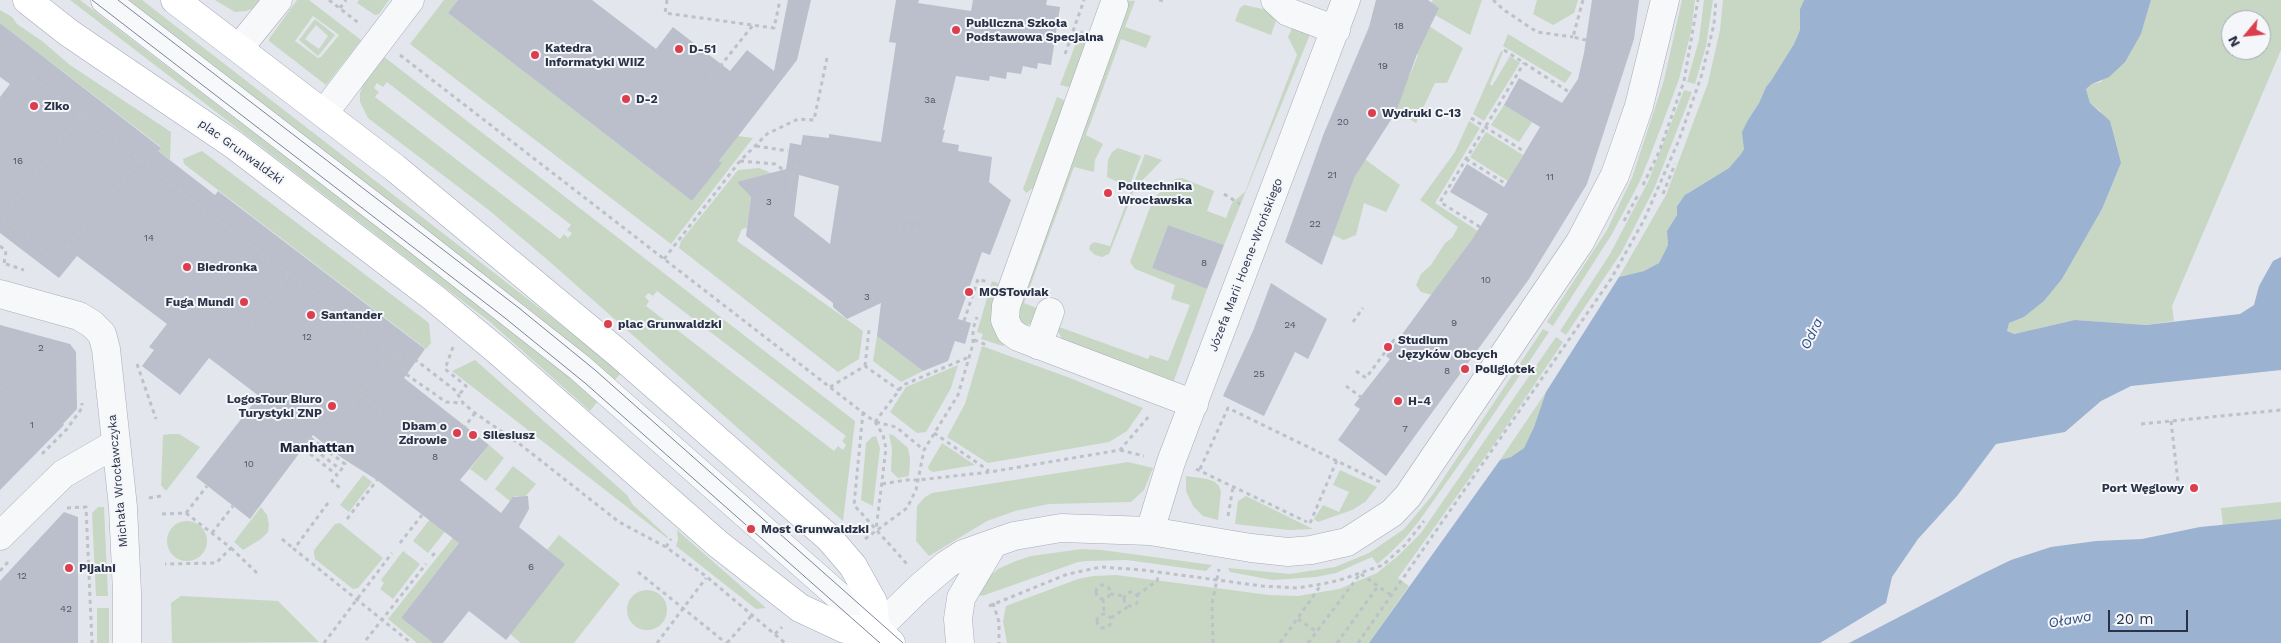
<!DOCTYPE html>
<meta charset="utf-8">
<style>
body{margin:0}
#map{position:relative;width:2281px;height:643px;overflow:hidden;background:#e3e6ed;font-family:"Work Sans",sans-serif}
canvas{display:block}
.north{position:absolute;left:2221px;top:10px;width:50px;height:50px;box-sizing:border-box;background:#f4f6f9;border:1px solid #a3a8b2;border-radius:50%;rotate:242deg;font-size:14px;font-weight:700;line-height:20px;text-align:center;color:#293247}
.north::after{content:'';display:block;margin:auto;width:18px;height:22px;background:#dc3e4d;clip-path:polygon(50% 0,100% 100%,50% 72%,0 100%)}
.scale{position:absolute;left:2108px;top:610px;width:80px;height:22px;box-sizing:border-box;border:2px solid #293247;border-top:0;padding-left:6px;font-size:15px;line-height:18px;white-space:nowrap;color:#293247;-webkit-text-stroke:4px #f4f6f9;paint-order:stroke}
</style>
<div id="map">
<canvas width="2281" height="643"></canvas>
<div class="north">N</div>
<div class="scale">20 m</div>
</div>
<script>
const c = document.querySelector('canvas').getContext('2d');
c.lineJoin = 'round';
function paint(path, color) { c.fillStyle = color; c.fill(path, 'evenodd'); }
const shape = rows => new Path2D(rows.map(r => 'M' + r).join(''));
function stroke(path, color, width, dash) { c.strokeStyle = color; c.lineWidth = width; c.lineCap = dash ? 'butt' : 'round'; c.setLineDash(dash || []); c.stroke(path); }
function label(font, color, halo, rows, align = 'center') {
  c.font = font + ' "Work Sans",sans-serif'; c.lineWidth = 4; c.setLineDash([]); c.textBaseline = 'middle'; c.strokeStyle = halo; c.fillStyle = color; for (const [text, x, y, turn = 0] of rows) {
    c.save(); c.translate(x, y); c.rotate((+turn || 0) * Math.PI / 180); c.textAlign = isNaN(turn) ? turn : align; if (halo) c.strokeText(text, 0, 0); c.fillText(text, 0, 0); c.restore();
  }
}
paint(shape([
 [70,0,80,0,516,333,598,401,590,411,490,322],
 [127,0,142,0,622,372,614,381,534,313],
 [215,0,263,0,255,8,246,11,235,12],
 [297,0,309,0,361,40,326,85,269,41,269,39],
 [313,16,339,35,321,57,318,58,295,41],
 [359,0,389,0,379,14,375,15,357,3],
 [444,0,458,0,448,13,692,201,721,163,719,161,738,136,753,138,671,244,410,44],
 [1118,0,1135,1,1125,27,1151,36,1146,48,1121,39,1086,135,1103,144,1095,160,1094,172,1074,167,1024,303,1041,310,1032,324,1024,325,1019,319,1017,304],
 [1433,0,1482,0,1470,35,1435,15,1439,8,1431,3],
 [1537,0,1578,0,1574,13,1553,25,1533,14],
 [1682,0,1695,0,1691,32,1679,79,1660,130,1640,181,1612,234,1553,326,1547,322,1607,230,1632,178,1664,80],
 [1704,0,1713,0,1706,46,1695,84,1687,82,1699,40],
 [1723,0,1804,0,1800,9,1800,30,1794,44,1771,82,1766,87,1759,103,1748,120,1744,149,1741,154,1729,168,1688,193,1677,205,1677,215,1667,231,1668,245,1659,263,1644,271,1619,277,1666,195,1708,83,1720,30],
 [2151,0,2281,0,2281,50,2172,306,2174,321,2146,325,2075,320,2014,334,2007,331,2009,323,2024,317,2044,301,2062,279,2102,209,2121,163,2100,111,2090,103,2086,89,2092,84,2101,82,2141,34],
 [2231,20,2261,20,2261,50,2231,50],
 [1244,5,1272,11,1277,18,1271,35,1235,21,1240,8],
 [0,10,12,17,17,24,42,41,70,65,171,132,170,160,158,151,161,147,0,23],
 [315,19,335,35,318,56,299,40],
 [316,25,328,36,319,49,305,39],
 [1429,26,1463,48,1447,83,1435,83,1416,123,1389,106,1407,77,1409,77,1418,55,1414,53],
 [1292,28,1311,32,1224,245,1168,225,1152,268,1207,289,1173,383,1068,343,1062,339,1058,331,1059,327,1148,359,1150,355,1168,361,1190,305,1171,299,1175,285,1135,269,1130,262,1153,199,1175,179,1182,178,1214,191,1207,211,1226,218,1232,203,1245,192,1297,55,1288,37],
 [1081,30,1089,35,1079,83,1068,87,1060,85],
 [1508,34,1572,73,1565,83,1503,46],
 [1501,51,1503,52,1490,84,1492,86,1510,56,1520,63,1484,121,1473,114],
 [383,56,855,421,843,521,550,262,490,211,368,118,360,102,360,93,364,82],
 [387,82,566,221,571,225,567,230,572,233,568,238,564,234,560,239,375,97,379,92,374,88,377,83,383,87],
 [657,291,846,436,842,441,846,445,843,450,838,446,834,451,650,309,646,306,649,301,645,297,648,293,653,296],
 [1684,90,1692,92,1654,189,1621,253,1566,335,1560,331,1610,254,1648,182],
 [1057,97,1064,100,1069,109,1043,181,1026,193,1023,189],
 [1504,105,1532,122,1519,142,1491,125],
 [1469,121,1480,128,1435,203,1478,231,1432,295,1421,292,1416,285,1421,274,1431,265,1445,243,1452,238,1458,227,1420,200,1455,152],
 [1486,132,1523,155,1508,181,1470,157],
 [1118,148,1141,156,1129,187,1107,177,1108,160,1112,152],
 [202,151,429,323,431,343,426,349,184,164,183,159],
 [1145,154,1162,160,1135,188,1109,254,1102,257,1095,255,1089,249,1090,245,1094,242,1110,246],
 [1362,157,1400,185,1386,212,1364,203,1356,235,1344,240,1333,235],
 [759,168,771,173,738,182,751,197,747,228,742,229,737,241,863,331,859,359,838,372,679,248,681,241,738,170],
 [992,281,998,283,1002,291,1006,343,1003,346,981,339,983,334,977,332],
 [1543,329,1549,332,1468,452,1419,521,1406,537,1388,555,1377,564,1372,557,1336,573,1316,577,1273,580,1230,572,1228,568,1290,574,1335,567,1369,553,1404,529,1431,497],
 [877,336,923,371,901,382,873,361],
 [1556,337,1563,342,1497,440,1398,578,1409,586,1369,643,1007,643,1003,621,1006,606,1078,579,1093,576,1116,575,1269,595,1298,596,1339,589,1377,573,1398,556,1421,533],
 [982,346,1070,378,1143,408,1127,431,1109,442,988,463,947,437,965,404],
 [475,360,627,495,633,505,668,537,667,538,452,371],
 [958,365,951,388,926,432,917,433,890,412,906,387],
 [1546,392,1534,427,1524,448,1511,457,1500,460],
 [171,434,179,434,200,447,166,491,161,485,163,435],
 [889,434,893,435,908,448,910,459,909,476,898,478,891,471,892,449],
 [876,436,880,448,873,506,861,500,866,443,872,437],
 [942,443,975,465,933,472,929,470,928,467],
 [489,445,504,458,486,481,470,469],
 [1128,462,1153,468,1144,490,1131,502,1049,504,1015,511,987,521,929,556,916,541,917,506,925,497,932,493],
 [513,466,536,484,525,497,515,496,510,501,495,489],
 [1340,470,1377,487,1365,502,1352,510,1318,522,1314,519,1323,505,1339,512,1349,492,1333,485],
 [363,475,372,482,349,512,340,505],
 [1186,476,1207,479,1215,482,1219,486,1221,492,1218,520,1203,516,1193,506,1186,491],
 [458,483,474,495,428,553,413,541],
 [1246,496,1248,497,1313,529,1289,530,1235,524,1238,501],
 [2281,502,2281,519,2223,525,2221,508],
 [98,507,104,507,108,596,96,596,92,513],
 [261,507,267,515,269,525,268,532,261,539,243,550,234,542],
 [467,520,460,542,401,618,433,643,417,643,388,619],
 '167 541a20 20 0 1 1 40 0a20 20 0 1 1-40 0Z',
 [340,523,383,558,358,588,353,589,315,559,314,554,314,550,335,524],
 [677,530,766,608,756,609,676,546,678,539],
 [559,535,620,584,574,643,521,643,510,634,564,564,547,550],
 [1082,549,1102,550,1212,565,1206,571,1127,560,1087,561,1078,562,982,596,977,594,988,578,998,569,1016,561,1031,556],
 [403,551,420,564,393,599,380,589,384,583,381,580],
 '627 610a20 20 0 1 1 40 0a20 20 0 1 1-40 0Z',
 [181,596,278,601,319,642,172,643,171,603],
 [97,608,109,608,109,643,97,643]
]), '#c7d7c4');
paint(shape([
 [1804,0,2151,0,2141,34,2125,62,2109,77,2092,84,2086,89,2090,103,2110,121,2121,163,2102,209,2062,279,2044,301,2024,317,2009,323,2007,331,2014,334,2075,320,2146,325,2240,314,2254,305,2259,286,2273,261,2281,257,2281,370,2131,386,2101,401,2065,432,1996,444,1957,496,1918,539,1892,577,1886,603,1820,643,1369,643,1500,460,1511,457,1524,448,1534,427,1546,392,1619,277,1644,271,1659,263,1668,245,1667,231,1677,215,1677,206,1685,195,1729,168,1741,154,1744,149,1742,132,1748,120,1759,103,1766,87,1771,81,1794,44,1800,30,1800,9],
 [2281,519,2281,643,1849,643,1978,576,2011,560,2051,547,2096,541,2142,539,2200,527]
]), '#9bb2d0');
paint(shape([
 [458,0,592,0,656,49,673,27,730,71,747,50,774,71,788,0,811,0,797,60,719,161,722,163,692,201,448,13],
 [896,0,919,0,918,3,971,11,973,0,1047,0,1046,5,1060,7,1051,65,1038,63,1037,69,1023,66,1021,74,1007,72,1006,79,990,76,989,81,956,76,943,130,945,130,942,142,959,145,958,151,992,157,989,182,1011,200,990,255,982,252,958,319,971,323,965,344,955,341,948,361,923,371,877,336,881,303,847,319,833,307,833,303,746,236,751,197,737,182,786,169,790,143,801,145,803,135,829,138,829,134,881,142,896,43,889,42],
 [799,175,839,186,830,244,794,216],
 [1376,0,1428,0,1439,8,1417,54,1396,112,1355,176,1322,265,1285,242,1324,133,1369,27],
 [1592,0,1639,0,1634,39,1587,184,1529,279,1386,476,1338,440,1360,409,1354,405,1390,359,1386,356,1473,238,1488,214,1450,192,1467,164,1504,187,1540,127,1504,105,1519,78,1562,103,1578,79,1584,53],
 [0,23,161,148,158,151,215,195,218,191,425,349,404,378,489,445,460,480,501,513,513,497,528,496,529,509,519,527,565,564,506,640,469,611,443,643,433,643,401,618,459,543,377,480,342,458,313,435,250,519,196,477,259,396,209,358,180,395,142,366,154,350,149,347,167,324,77,256,59,278,0,233,0,97,10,84,0,77],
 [1168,225,1224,245,1207,289,1152,268],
 [1271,283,1327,319,1308,359,1295,352,1264,416,1223,396,1253,331],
 [0,325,70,344,76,352,77,409,63,424,64,425,0,490],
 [64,512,78,517,78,643,0,643,0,581]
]), '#babfcb');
const minor = shape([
 [105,0,412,236,579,367,876,629],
 [1275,0,1288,12,1336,30],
 [1114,5,1006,306,1005,320,1010,331,1018,337,1194,404],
 [239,48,278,0],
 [324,113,410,0],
 [0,294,79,316,92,324,102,334,106,349,123,507,127,592,127,643],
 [1038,345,1050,312],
 [1150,531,1171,462,1346,0],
 [0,536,63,474,115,444],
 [863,643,918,589,946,565,963,554,1014,536,1061,528,1150,531,1251,548,1288,552,1311,550,1347,542,1392,513,1408,496,1580,242,1615,175,1628,138,1639,106,1665,0],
 [960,643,958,619,961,598,993,544]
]);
const major = shape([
 [27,0,69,33,234,145,434,298,498,351,718,544,800,608,845,629,876,629,891,643],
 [175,0,395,168,618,353,829,538,853,566,873,602,876,629]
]);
stroke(minor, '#a7acb8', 29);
stroke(major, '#a1aaba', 29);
stroke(shape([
 [329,0,360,24],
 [667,0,665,13,774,28,780,0],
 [1159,0,1166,1],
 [1493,0,1504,10,1537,32,1573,37],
 [1583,0,1573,37,1586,40],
 [340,8,346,0],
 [1504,50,1569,92],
 [0,53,392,353,398,357,406,374,413,379,446,402,463,403],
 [1065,54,1084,0],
 [400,55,875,422,883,435,886,448,876,530],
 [695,98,753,25],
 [81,115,3,218,56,262,139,160],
 [1471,118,1525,152],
 [756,146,788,151],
 [1466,159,1506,184],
 [740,161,775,164,797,179],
 [1643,185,1659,152,1684,81,1698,0],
 [790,192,792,176,797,162],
 [1224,194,1240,204],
 [1663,194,1675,164],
 [901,216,928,219],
 [1624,221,1639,193],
 [1480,227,1440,202,1524,63],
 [898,228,926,233],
 [0,246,6,251,4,264],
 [905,251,922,254],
 [664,259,740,161,767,134,798,119,814,120,827,58],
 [6,264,24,270],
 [964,321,978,279,987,282],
 [1353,322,1363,308],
 [251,323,289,274],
 [974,340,987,345],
 [453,347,445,369,466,386,459,395],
 [398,357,417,361,456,391,463,403,475,413,521,445,619,522,666,547,707,577,785,643],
 [137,364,156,419],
 [865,366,869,330],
 [1356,371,1366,378,1394,340,1397,342],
 [1346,386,1361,397],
 [830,387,865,366,899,390],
 [0,390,11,379],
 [360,395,391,420],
 [352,405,392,353],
 [863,412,854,505,907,564],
 [2171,421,2178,482],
 [875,422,903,385,969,357],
 [876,422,896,427,924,450],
 [2141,424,2281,410],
 [463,429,475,413],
 [934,433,989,471],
 [305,440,308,436,345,464,341,470,309,445,305,450,337,475,332,481,340,488],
 [1120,450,1144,456],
 [42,454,67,429,82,408,82,403],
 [1196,469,1307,522],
 [1200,469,1228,408,1382,483],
 [882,484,906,480,918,480,990,472,1120,450,1150,415],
 [149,498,161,496],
 [328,503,294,549,411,643],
 [67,508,86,507,92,643],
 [186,513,207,486],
 [162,514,186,513,231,548,216,563,165,564],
 [1228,516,1233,487],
 [347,519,377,480],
 [1310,523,1337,460],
 [212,533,233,506],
 [282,539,294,549],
 [865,539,907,508,916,490,924,450,958,395,973,344,973,329,977,317],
 [400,543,422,515],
 [666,547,671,539],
 [231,548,258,574],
 [432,556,435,553],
 [0,571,8,562],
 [638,572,726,643],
 [1361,574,1392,596],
 '1096 592a7 7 0 1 1 14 0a7 7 0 1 1-14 0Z',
 '1124 599a7 7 0 1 1 14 0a7 7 0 1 1-14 0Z',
 [1110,594,1124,596],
 [1137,595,1157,581,1159,572],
 [1103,599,1104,613],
 [993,603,999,622,999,643],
 [989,606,1068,574,1101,567,1143,570,1262,586,1297,588,1322,584,1340,580,1383,565,1405,545,1424,521],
 '1097 621a7 7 0 1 1 14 0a7 7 0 1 1-14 0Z',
 [1111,618,1129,606],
 [1298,619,1317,632],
 [775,634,782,627],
 [366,640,426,564],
 [22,643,29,636],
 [324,643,392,553],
 [657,643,706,578],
 [727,643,752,615],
 [1213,643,1212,604,1219,569],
 [1280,643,1321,585],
 [1308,643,1360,574],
 [1337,643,1378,586],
 [1358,643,1611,279,1644,220,1679,140,1702,74,1714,24,1716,0]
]), '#bdc1c8', 3, [4, 4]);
stroke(minor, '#f7f8fa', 28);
stroke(major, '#fff', 28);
stroke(shape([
 [92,0,505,318,585,383,880,643],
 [118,0,519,308,595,370,903,643]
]), '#7b8498', 1);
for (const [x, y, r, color] of [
 [956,30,5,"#dc3e4d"],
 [679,49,5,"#dc3e4d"],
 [535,55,5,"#dc3e4d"],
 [626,99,5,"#dc3e4d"],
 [34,106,5,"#dc3e4d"],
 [1372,113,5,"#dc3e4d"],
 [1108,193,5,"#dc3e4d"],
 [187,267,5,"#dc3e4d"],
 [969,292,5,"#dc3e4d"],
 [244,302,5,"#dc3e4d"],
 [311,315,5,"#dc3e4d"],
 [608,324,5,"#dc3e4d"],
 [1388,347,5,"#dc3e4d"],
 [1465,369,5,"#dc3e4d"],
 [1398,401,5,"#dc3e4d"],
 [332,406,5,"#dc3e4d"],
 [457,433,5,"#dc3e4d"],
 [473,435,5,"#dc3e4d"],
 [2194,488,5,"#dc3e4d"],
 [751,529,5,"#dc3e4d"],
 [69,568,5,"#dc3e4d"]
]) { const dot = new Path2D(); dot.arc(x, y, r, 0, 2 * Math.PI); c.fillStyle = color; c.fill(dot); stroke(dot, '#f4f6f9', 2); }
label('10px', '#4d5568', null, [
 ["18",1399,26],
 ["19",1383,66],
 ["3a",930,100],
 ["20",1343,122],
 ["16",18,161],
 ["21",1332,175],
 ["11",1550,177],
 ["3",769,202],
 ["22",1315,224],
 ["14",149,238],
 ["8",1204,263],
 ["10",1486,280],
 ["3",867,297],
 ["9",1454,323],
 ["24",1290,325],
 ["12",307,337],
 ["2",41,348],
 ["8",1447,371],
 ["25",1259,374],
 ["1",32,425],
 ["7",1405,429],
 ["8",435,457],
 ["10",249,464],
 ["6",531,567],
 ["12",22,576],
 ["42",66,609]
]);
label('bold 12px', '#293247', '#f4f6f9', [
 ["Publiczna Szkoła",966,23],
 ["Podstawowa Specjalna",966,37],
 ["Katedra",545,48],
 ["Informatyki WIiZ",545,62],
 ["D-51",689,49],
 ["D-2",636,99],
 ["Ziko",44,106],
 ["Wydruki C-13",1382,113],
 ["Politechnika",1118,186],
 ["Wrocławska",1118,200],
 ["Biedronka",197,267],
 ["MOSTowiak",979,292],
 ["Fuga Mundi",234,302,"right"],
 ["Santander",321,315],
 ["plac Grunwaldzki",618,324],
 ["Studium",1398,340],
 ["Języków Obcych",1398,354],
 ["Poliglotek",1475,369],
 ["LogosTour Biuro",322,399,"right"],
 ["Turystyki ZNP",322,413,"right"],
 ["H-4",1408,401],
 ["Dbam o",447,426,"right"],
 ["Zdrowie",447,440,"right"],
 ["Silesiusz",483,435],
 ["Port Węglowy",2184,488,"right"],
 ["Most Grunwaldzki",761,529],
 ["Pijalni",79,568]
], 'left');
label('12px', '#293247', '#f4f6f9', [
 ["plac Grunwaldzki",241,152,36],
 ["Józefa Marii Hoene-Wrońskiego",1246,265,-69],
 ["Michała Wrocławczyka",118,481,-95]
]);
label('italic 14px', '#2e4e80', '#f4f6f9', [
 ["Odra",1812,334,-64],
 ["Oława",2070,620,-10]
]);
label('bold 14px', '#1b2338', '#f4f6f9', [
 ["Manhattan",317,448]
]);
</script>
